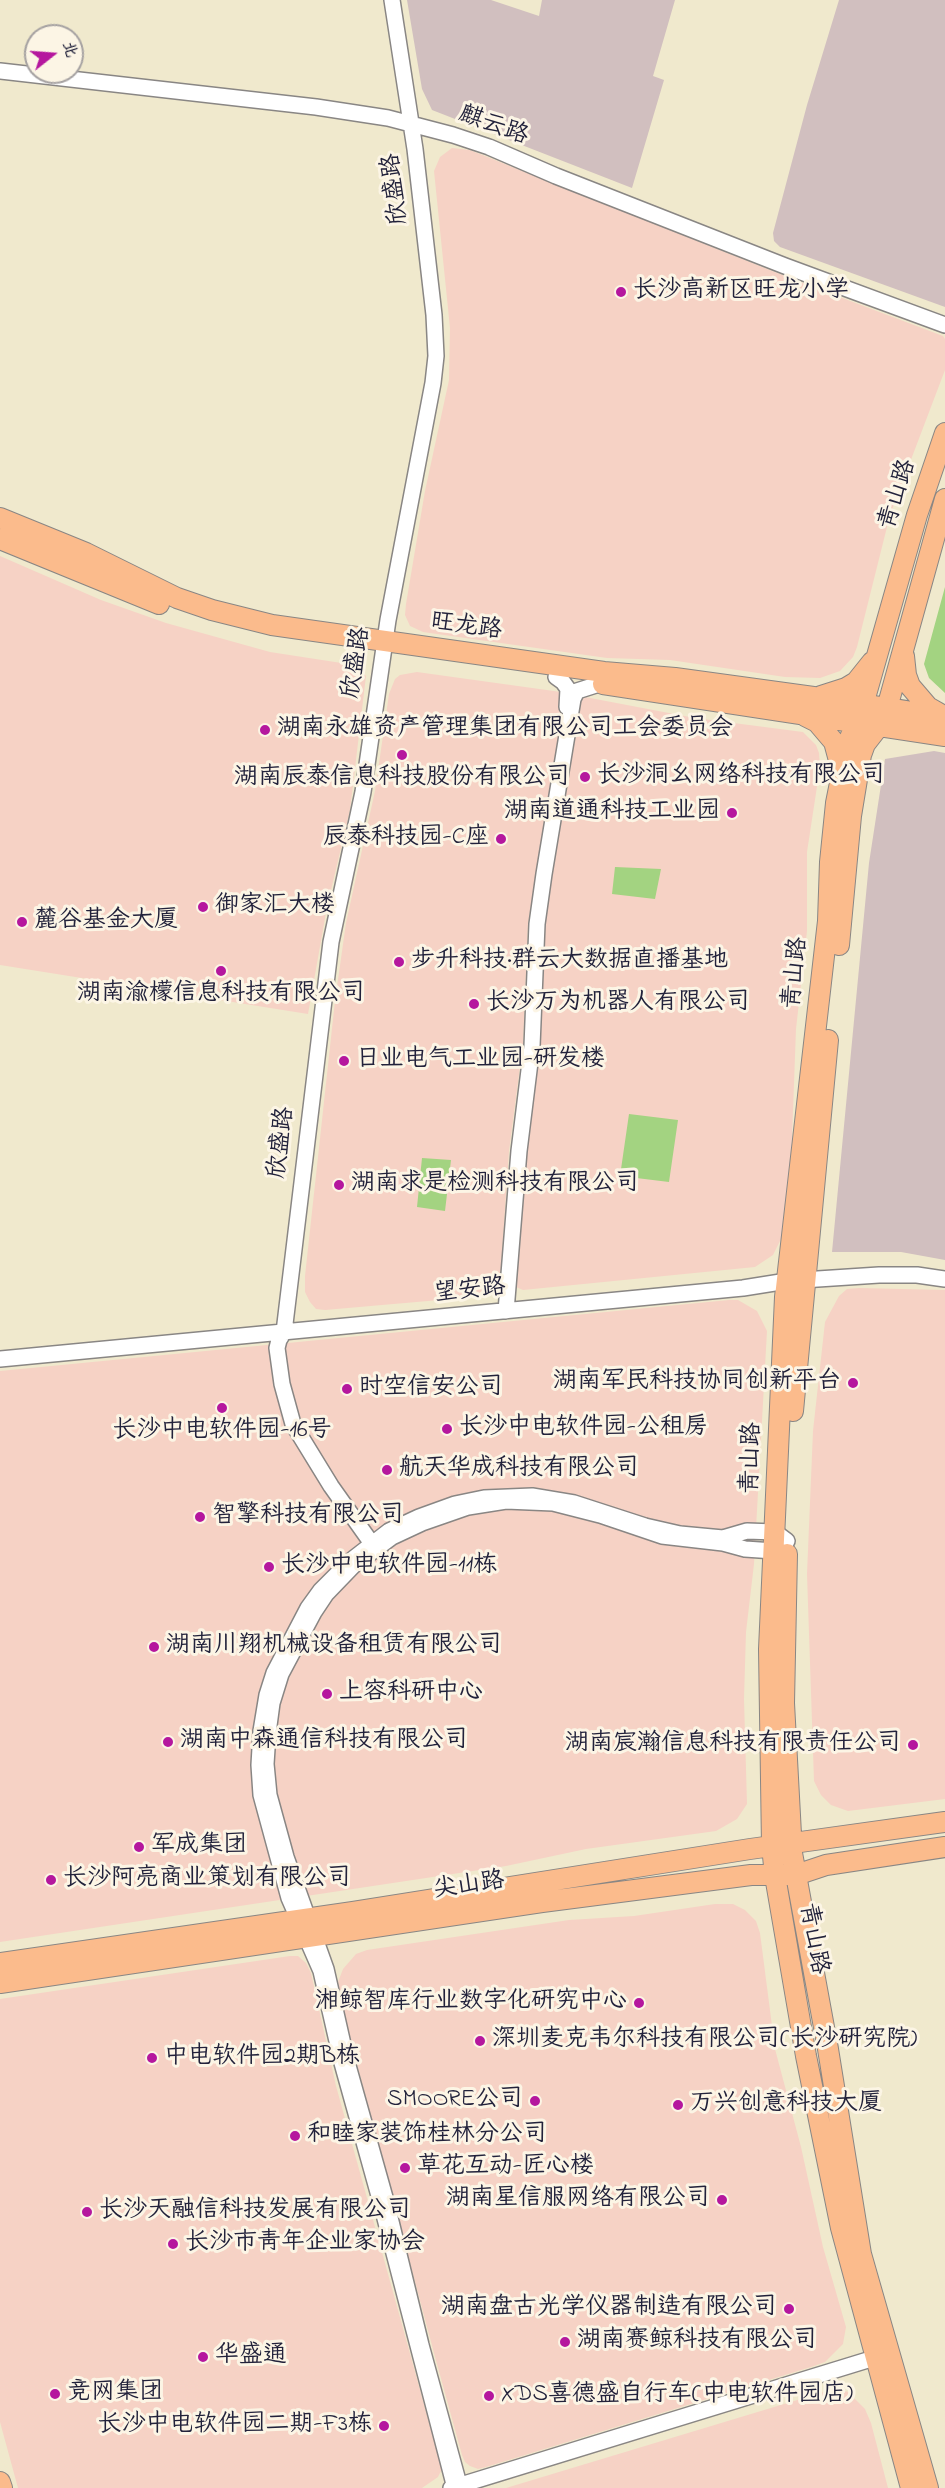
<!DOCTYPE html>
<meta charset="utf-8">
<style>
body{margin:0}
#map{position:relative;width:945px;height:2488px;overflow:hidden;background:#f0e9cd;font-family:"Indie Flower","LXGW WenKai TC",sans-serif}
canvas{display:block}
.north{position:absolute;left:24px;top:24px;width:60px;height:60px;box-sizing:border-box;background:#fcf5e5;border:2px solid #a5a1a1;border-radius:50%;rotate:73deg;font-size:16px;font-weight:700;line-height:24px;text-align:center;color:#22223b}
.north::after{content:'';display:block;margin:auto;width:21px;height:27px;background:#b5179e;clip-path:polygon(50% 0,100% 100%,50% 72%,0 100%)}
</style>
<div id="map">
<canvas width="945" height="2488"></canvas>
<div class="north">北</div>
</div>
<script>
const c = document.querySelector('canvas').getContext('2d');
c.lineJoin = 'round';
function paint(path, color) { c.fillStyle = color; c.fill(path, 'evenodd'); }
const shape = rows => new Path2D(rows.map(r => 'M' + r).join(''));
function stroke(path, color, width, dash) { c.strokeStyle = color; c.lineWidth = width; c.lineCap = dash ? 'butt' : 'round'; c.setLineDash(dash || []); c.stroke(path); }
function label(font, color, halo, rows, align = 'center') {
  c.font = font + ' "Indie Flower","LXGW WenKai TC",sans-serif'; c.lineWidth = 6; c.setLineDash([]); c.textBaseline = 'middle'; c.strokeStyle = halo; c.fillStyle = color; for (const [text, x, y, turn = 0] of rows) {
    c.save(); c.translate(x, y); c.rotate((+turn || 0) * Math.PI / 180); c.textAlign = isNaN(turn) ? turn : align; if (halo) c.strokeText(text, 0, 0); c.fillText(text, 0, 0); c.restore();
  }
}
paint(shape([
 [452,148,470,150,800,282,943,336,945,339,945,370,890,515,857,647,853,657,840,671,820,678,785,677,670,660,607,658,423,632,410,626,405,615,406,604,425,491,449,380,450,328,434,171,440,157],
 [0,556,101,600,166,623,270,652,348,664,358,668,366,676,350,810,327,907,308,1014,0,965],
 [417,672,561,692,564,703,528,924,523,1044,509,1151,500,1282,494,1294,485,1296,325,1310,316,1309,310,1302,305,1292,305,1276,335,1001,346,923,375,791,389,694,395,679,400,675],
 [585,697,695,718,803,732,816,745,819,753,820,767,807,852,807,931,796,1029,791,1165,782,1237,773,1255,755,1267,523,1290,516,1287,515,1283,542,925,580,700],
 [859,1288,945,1290,945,1799,848,1811,831,1805,821,1795,814,1781,807,1574,813,1431,825,1322,839,1296,847,1289],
 [729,1300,738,1300,757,1311,767,1331,754,1564,746,1632,744,1699,747,1804,737,1819,716,1831,586,1849,506,1866,0,1942,0,1371],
 [715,1904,733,1904,745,1910,756,1921,760,1933,775,2049,801,2147,823,2247,846,2327,843,2344,825,2362,811,2367,486,2467,478,2469,470,2466,465,2462,462,2455,434,2353,350,2038,339,1992,338,1982,343,1969,356,1954,367,1950,569,1920,634,1916],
 [290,1956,298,1956,306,1963,311,1973,336,2086,440,2462,442,2469,438,2477,422,2488,18,2488,0,2422,0,1999],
 [837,2388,848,2392,865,2409,871,2423,888,2488,506,2488]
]), '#f6d2c5');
paint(shape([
 [407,0,491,0,539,16,542,0,675,0,653,76,664,80,632,188,432,110,422,89],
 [839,0,945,0,945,307,780,247,774,241,773,233,807,105],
 [934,751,945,753,945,1260,901,1252,832,1252,869,863,885,759]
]), '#d1bfbf');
paint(shape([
 [945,587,945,693,929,678,924,664],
 [615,867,661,869,655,899,612,894],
 [629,1114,678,1120,669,1182,620,1176],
 [422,1158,451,1160,445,1211,417,1207]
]), '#a3d381');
const minor = shape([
 [0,71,316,107,388,118,453,135,489,147,556,176,785,266,945,325],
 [556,677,563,682,568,689,567,707],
 [506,1311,519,1151,532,1046,537,924,544,874,573,699,577,691,599,684],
 [0,1359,743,1288,787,1281,879,1275,917,1275,945,1279],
 [375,1548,331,1486,293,1424,282,1384,277,1348,279,1340,284,1332,331,942,363,792,388,620,433,383,436,356,434,315,415,149,392,0],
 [451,2488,884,2355],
 [455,2488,381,2203,342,2063,321,1971,289,1898,261,1795,259,1765,261,1731,267,1695,274,1673,308,1608,321,1590,349,1562,389,1531,419,1517,455,1504,484,1498,532,1496,574,1503,645,1526,680,1534,723,1538,747,1531,775,1532,787,1541,774,1551,745,1549,723,1543,662,1536,600,1515,553,1503,506,1501,468,1507,422,1523,392,1537,353,1566,326,1594,314,1612,281,1674,272,1703,268,1733,266,1764,269,1795,286,1857,326,1969,347,2062,386,2201,421,2345,460,2488]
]);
const major = shape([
 [0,518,86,553,177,598,212,610,272,625,604,672,675,678,828,699,945,717],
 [0,539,159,604],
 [904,656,906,675,910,686,928,707,942,715],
 [603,684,945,736],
 [821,696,846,688,856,682,872,662],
 [805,716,817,722,834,742,841,768],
 [839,945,851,816,861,755,865,744,879,726,887,708,945,499],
 [793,1411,828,1040],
 [787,1554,784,1703,792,1853,828,2049,861,2254,928,2488],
 [0,1963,353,1912,750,1849,945,1822],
 [0,1983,542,1902,751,1875,796,1875,826,1865,945,1847],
 [0,2482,2,2488],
 [911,2488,841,2228,806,2056,775,1876,772,1846,769,1649,785,1297,828,921,830,862,836,803,848,743,863,705,917,515,945,433]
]);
stroke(minor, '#898684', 18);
stroke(major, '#898684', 22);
stroke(minor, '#fff', 15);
stroke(major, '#fbbb8c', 20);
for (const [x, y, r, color] of [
 [621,292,6,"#b5179e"],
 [265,730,6,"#b5179e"],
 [402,755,6,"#b5179e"],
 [585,777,6,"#b5179e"],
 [732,813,6,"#b5179e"],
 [501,839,6,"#b5179e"],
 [203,907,6,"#b5179e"],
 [22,922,6,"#b5179e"],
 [399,962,6,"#b5179e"],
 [221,971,6,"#b5179e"],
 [474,1004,6,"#b5179e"],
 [344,1061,6,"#b5179e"],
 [339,1185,6,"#b5179e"],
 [853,1383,6,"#b5179e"],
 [347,1389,6,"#b5179e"],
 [222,1408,6,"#b5179e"],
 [447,1429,6,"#b5179e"],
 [387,1470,6,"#b5179e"],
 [200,1517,6,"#b5179e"],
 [269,1567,6,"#b5179e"],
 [154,1647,6,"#b5179e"],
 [327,1694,6,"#b5179e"],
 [168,1742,6,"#b5179e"],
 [913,1745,6,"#b5179e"],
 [139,1847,6,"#b5179e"],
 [51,1880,6,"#b5179e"],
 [639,2003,6,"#b5179e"],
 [480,2041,6,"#b5179e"],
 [152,2058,6,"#b5179e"],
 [535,2101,6,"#b5179e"],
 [678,2105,6,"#b5179e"],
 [295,2136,6,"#b5179e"],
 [405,2168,6,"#b5179e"],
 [722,2200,6,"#b5179e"],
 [87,2212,6,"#b5179e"],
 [173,2244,6,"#b5179e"],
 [789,2309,6,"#b5179e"],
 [565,2342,6,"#b5179e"],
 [203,2357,6,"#b5179e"],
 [55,2394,6,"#b5179e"],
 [489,2396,6,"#b5179e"],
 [384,2426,6,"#b5179e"]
]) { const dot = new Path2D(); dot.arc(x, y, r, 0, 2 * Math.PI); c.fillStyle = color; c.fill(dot); stroke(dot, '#fcf5e5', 2); }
label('24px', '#22223b', '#fcf5e5', [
 ["麒云路",493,127,20],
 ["欣盛路",397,189,-97],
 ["青山路",899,495,-72],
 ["旺龙路",466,628,8],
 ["欣盛路",358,663,-81],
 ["青山路",797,973,-84],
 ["欣盛路",283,1143,-83],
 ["望安路",470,1292,-6],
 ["青山路",753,1458,-88],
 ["尖山路",469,1887,-8],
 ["青山路",812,1939,80]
]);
label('24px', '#22223b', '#fcf5e5', [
 ["长沙高新区旺龙小学",633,292],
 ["湖南永雄资产管理集团有限公司工会委员会",277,730],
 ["长沙洞幺网络科技有限公司",597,777],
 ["湖南辰泰信息科技股份有限公司",402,779,"center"],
 ["湖南道通科技工业园",720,813,"right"],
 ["辰泰科技园-C座",489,839,"right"],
 ["御家汇大楼",215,907],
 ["麓谷基金大厦",34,922],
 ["步升科技·群云大数据直播基地",411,962],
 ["湖南渝檬信息科技有限公司",221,995,"center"],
 ["长沙万为机器人有限公司",486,1004],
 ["日业电气工业园-研发楼",356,1061],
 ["湖南求是检测科技有限公司",351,1185],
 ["湖南军民科技协同创新平台",841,1383,"right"],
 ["时空信安公司",359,1389],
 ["长沙中电软件园-公租房",459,1429],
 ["长沙中电软件园-16号",222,1432,"center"],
 ["航天华成科技有限公司",399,1470],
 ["智擎科技有限公司",212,1517],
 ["长沙中电软件园-11栋",281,1567],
 ["湖南川翔机械设备租赁有限公司",166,1647],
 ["上容科研中心",339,1694],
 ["湖南中森通信科技有限公司",180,1742],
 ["湖南宸瀚信息科技有限责任公司",901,1745,"right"],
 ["军成集团",151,1847],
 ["长沙阿亮商业策划有限公司",63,1880],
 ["湘鲸智库行业数字化研究中心",627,2003,"right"],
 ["深圳麦克韦尔科技有限公司(长沙研究院)",492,2041],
 ["中电软件园2期B栋",164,2058],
 ["SMOORE公司",523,2101,"right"],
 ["万兴创意科技大厦",690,2105],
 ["和睦家装饰桂林分公司",307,2136],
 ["草花互动-匠心楼",417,2168],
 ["湖南星信服网络有限公司",710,2200,"right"],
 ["长沙天融信科技发展有限公司",99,2212],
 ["长沙市青年企业家协会",185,2244],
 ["湖南盘古光学仪器制造有限公司",777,2309,"right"],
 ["湖南赛鲸科技有限公司",577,2342],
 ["华盛通",215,2357],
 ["竞网集团",67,2394],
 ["XDS喜德盛自行车(中电软件园店)",501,2396],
 ["长沙中电软件园二期-F3栋",372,2426,"right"]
], 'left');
</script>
